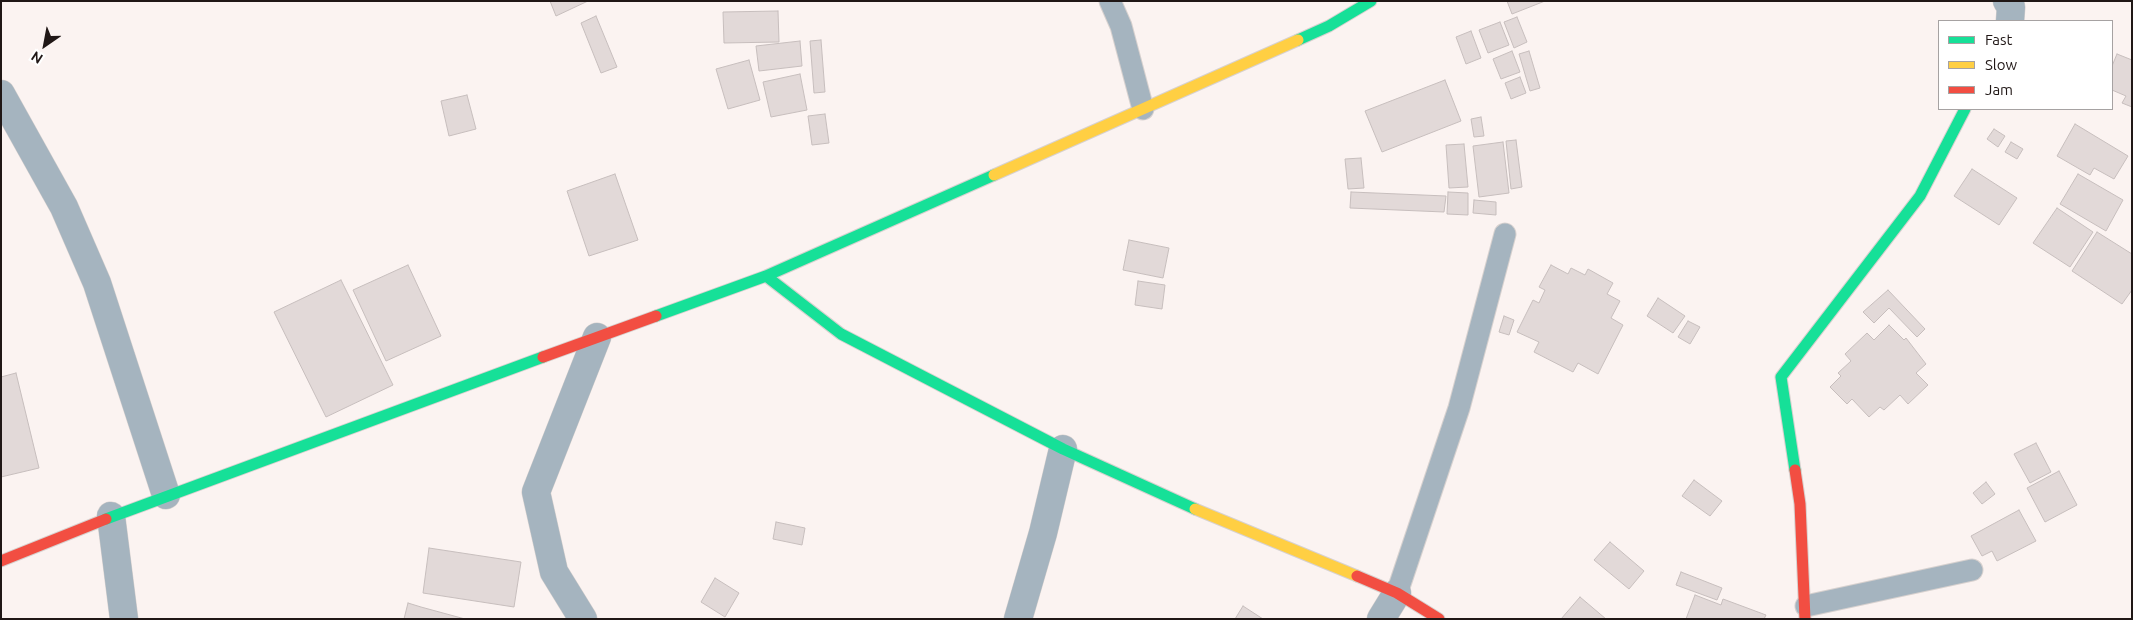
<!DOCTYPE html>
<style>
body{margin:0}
#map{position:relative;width:2133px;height:620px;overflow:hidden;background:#fbf3f1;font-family:Ubuntu,sans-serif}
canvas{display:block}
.frame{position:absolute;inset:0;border:2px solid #201716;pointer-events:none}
.legend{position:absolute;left:1938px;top:20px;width:175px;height:90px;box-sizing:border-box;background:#fff;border:1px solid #a6a2a2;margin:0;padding:6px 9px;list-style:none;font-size:15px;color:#201716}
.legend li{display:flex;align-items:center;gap:10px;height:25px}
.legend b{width:25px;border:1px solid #a6a2a2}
.north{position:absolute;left:20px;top:20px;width:50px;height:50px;-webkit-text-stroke:4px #fff;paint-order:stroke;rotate:213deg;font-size:14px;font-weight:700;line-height:20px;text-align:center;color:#201716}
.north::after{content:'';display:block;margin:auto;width:18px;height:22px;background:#201716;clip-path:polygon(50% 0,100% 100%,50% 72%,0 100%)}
</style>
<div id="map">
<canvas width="2133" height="620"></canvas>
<div class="frame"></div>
<ul class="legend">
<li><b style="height:6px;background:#16e098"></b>Fast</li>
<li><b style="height:6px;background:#ffcf43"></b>Slow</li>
<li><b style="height:6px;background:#f24e42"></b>Jam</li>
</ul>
<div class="north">N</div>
</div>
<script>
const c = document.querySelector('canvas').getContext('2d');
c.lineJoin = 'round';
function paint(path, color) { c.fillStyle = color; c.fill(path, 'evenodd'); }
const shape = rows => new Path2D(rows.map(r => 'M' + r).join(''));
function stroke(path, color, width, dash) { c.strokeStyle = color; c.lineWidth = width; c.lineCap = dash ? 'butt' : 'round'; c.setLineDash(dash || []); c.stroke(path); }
const building = shape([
 [550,1,588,1,556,16,550,1],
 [1507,1,1545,1,1512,14,1507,1],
 [778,11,779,42,724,43,723,12,778,11],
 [596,16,617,67,601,73,581,23,596,16],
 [1517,17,1527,42,1514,48,1504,22,1517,17],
 [1500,22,1509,45,1488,53,1479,30,1500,22],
 [1471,31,1481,58,1466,64,1456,37,1471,31],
 [821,40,825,92,814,93,810,41,821,40],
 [800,41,802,66,759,71,756,46,800,41],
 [1512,51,1520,72,1501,79,1493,59,1512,51],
 [1529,51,1540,88,1530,91,1519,54,1529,51],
 [2117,54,2132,60,2132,107,2122,103,2126,96,2112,90,2112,66,2117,54],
 [749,60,760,100,728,109,716,69,749,60],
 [800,74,807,110,771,117,763,82,800,74],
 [1520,77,1526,93,1511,99,1505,83,1520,77],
 [1445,80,1461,121,1382,152,1365,111,1445,80],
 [467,95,476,129,449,136,441,101,467,95],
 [825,114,829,143,812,145,808,116,825,114],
 [1481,117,1484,136,1474,137,1471,119,1481,117],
 [2075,124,2128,156,2114,179,2094,168,2090,175,2057,156,2075,124],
 [1994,129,2005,136,1998,147,1987,139,1994,129],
 [1516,140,1522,187,1511,189,1506,141,1516,140],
 [1503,142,1509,193,1479,197,1473,146,1503,142],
 [2011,142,2023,149,2017,159,2005,152,2011,142],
 [1464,144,1468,187,1449,188,1446,145,1464,144],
 [1361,158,1364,188,1348,189,1345,159,1361,158],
 [1972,169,2017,198,1999,225,1954,196,1972,169],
 [615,174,638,240,589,256,567,191,615,174],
 [2078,174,2123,200,2106,231,2060,204,2078,174],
 [1351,192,1446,196,1444,212,1350,208,1351,192],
 [1448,192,1468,193,1468,215,1447,214,1448,192],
 [1474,200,1496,202,1496,215,1473,213,1474,200],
 [2057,208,2093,232,2070,267,2033,243,2057,208],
 [2097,232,2132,254,2132,290,2122,304,2072,271,2097,232],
 [1129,240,1169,248,1163,278,1123,270,1129,240],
 [408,265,441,336,386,361,353,290,408,265],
 [1551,265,1568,274,1571,268,1585,275,1588,269,1613,283,1607,294,1620,301,1611,318,1623,325,1598,374,1578,363,1573,372,1534,352,1539,342,1517,332,1533,300,1539,303,1545,290,1539,287,1551,265],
 [341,280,393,385,326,417,274,312,341,280],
 [1138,281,1165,285,1162,309,1135,305,1138,281],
 [1888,290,1925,329,1917,337,1889,308,1874,323,1863,312,1888,290],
 [1658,298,1685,316,1673,333,1647,316,1658,298],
 [1504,316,1514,320,1509,335,1499,332,1504,316],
 [1688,321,1700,327,1690,344,1678,337,1688,321],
 [1889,325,1904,340,1906,338,1926,364,1916,373,1928,385,1908,404,1900,395,1884,410,1880,407,1869,417,1852,399,1847,404,1830,387,1841,376,1838,373,1851,361,1845,354,1867,333,1874,340,1889,325],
 [16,373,39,468,1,477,1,377,16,373],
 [2036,443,2051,472,2030,483,2014,454,2036,443],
 [2059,471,2077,505,2045,522,2027,488,2059,471],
 [1694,480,1722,501,1710,516,1682,496,1694,480],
 [1986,482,1995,494,1982,504,1973,493,1986,482],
 [2019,510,2036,541,1997,561,1992,551,1982,556,1971,536,2019,510],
 [776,522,805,528,802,545,773,539,776,522],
 [1610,542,1644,571,1629,589,1594,560,1610,542],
 [429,548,521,562,514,607,423,593,429,548],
 [1681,572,1722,588,1717,600,1676,585,1681,572],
 [715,578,739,593,725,617,701,602,715,578],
 [1695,595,1721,605,1723,599,1766,615,1764,619,1686,619,1695,595],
 [1580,597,1606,619,1561,619,1580,597],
 [408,603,421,607,465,619,404,619,408,603],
 [1243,606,1263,619,1235,619,1243,606]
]);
paint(building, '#e2d9d8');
stroke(building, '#c7bebd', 1);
const lane = shape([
 [1110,1,1121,26,1143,109],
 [1397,593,1459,408,1505,234],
 [1806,606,1972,570]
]);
const street = shape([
 [2007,1,2011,7,2010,21],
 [1,94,64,207,97,283,166,495],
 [111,516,124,619],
 [583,619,554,572,536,492,597,337],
 [1018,619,1043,533,1063,449],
 [1381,619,1397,593]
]);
const fast = shape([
 [1298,40,1329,26,1371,1],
 [766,276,841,334,1063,449,1195,509],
 [656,316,766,276,994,175],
 [1795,470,1781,377,1920,196,1965,109],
 [106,519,543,357]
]);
const slow = shape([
 [994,175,1298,40],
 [1195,509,1357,576]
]);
const jam = shape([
 [543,357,656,316],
 [1795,470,1800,504,1805,619],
 [1,561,106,519],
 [1357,576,1397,593,1439,619]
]);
stroke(lane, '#d7d1cf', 23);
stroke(street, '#d7d1cf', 29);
stroke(fast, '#d7d1cf', 13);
stroke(slow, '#d7d1cf', 13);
stroke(jam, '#d7d1cf', 13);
stroke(lane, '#a5b4bf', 21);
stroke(street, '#a5b4bf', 28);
stroke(fast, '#16e098', 11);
stroke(slow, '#ffcf43', 11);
stroke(jam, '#f24e42', 11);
</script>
